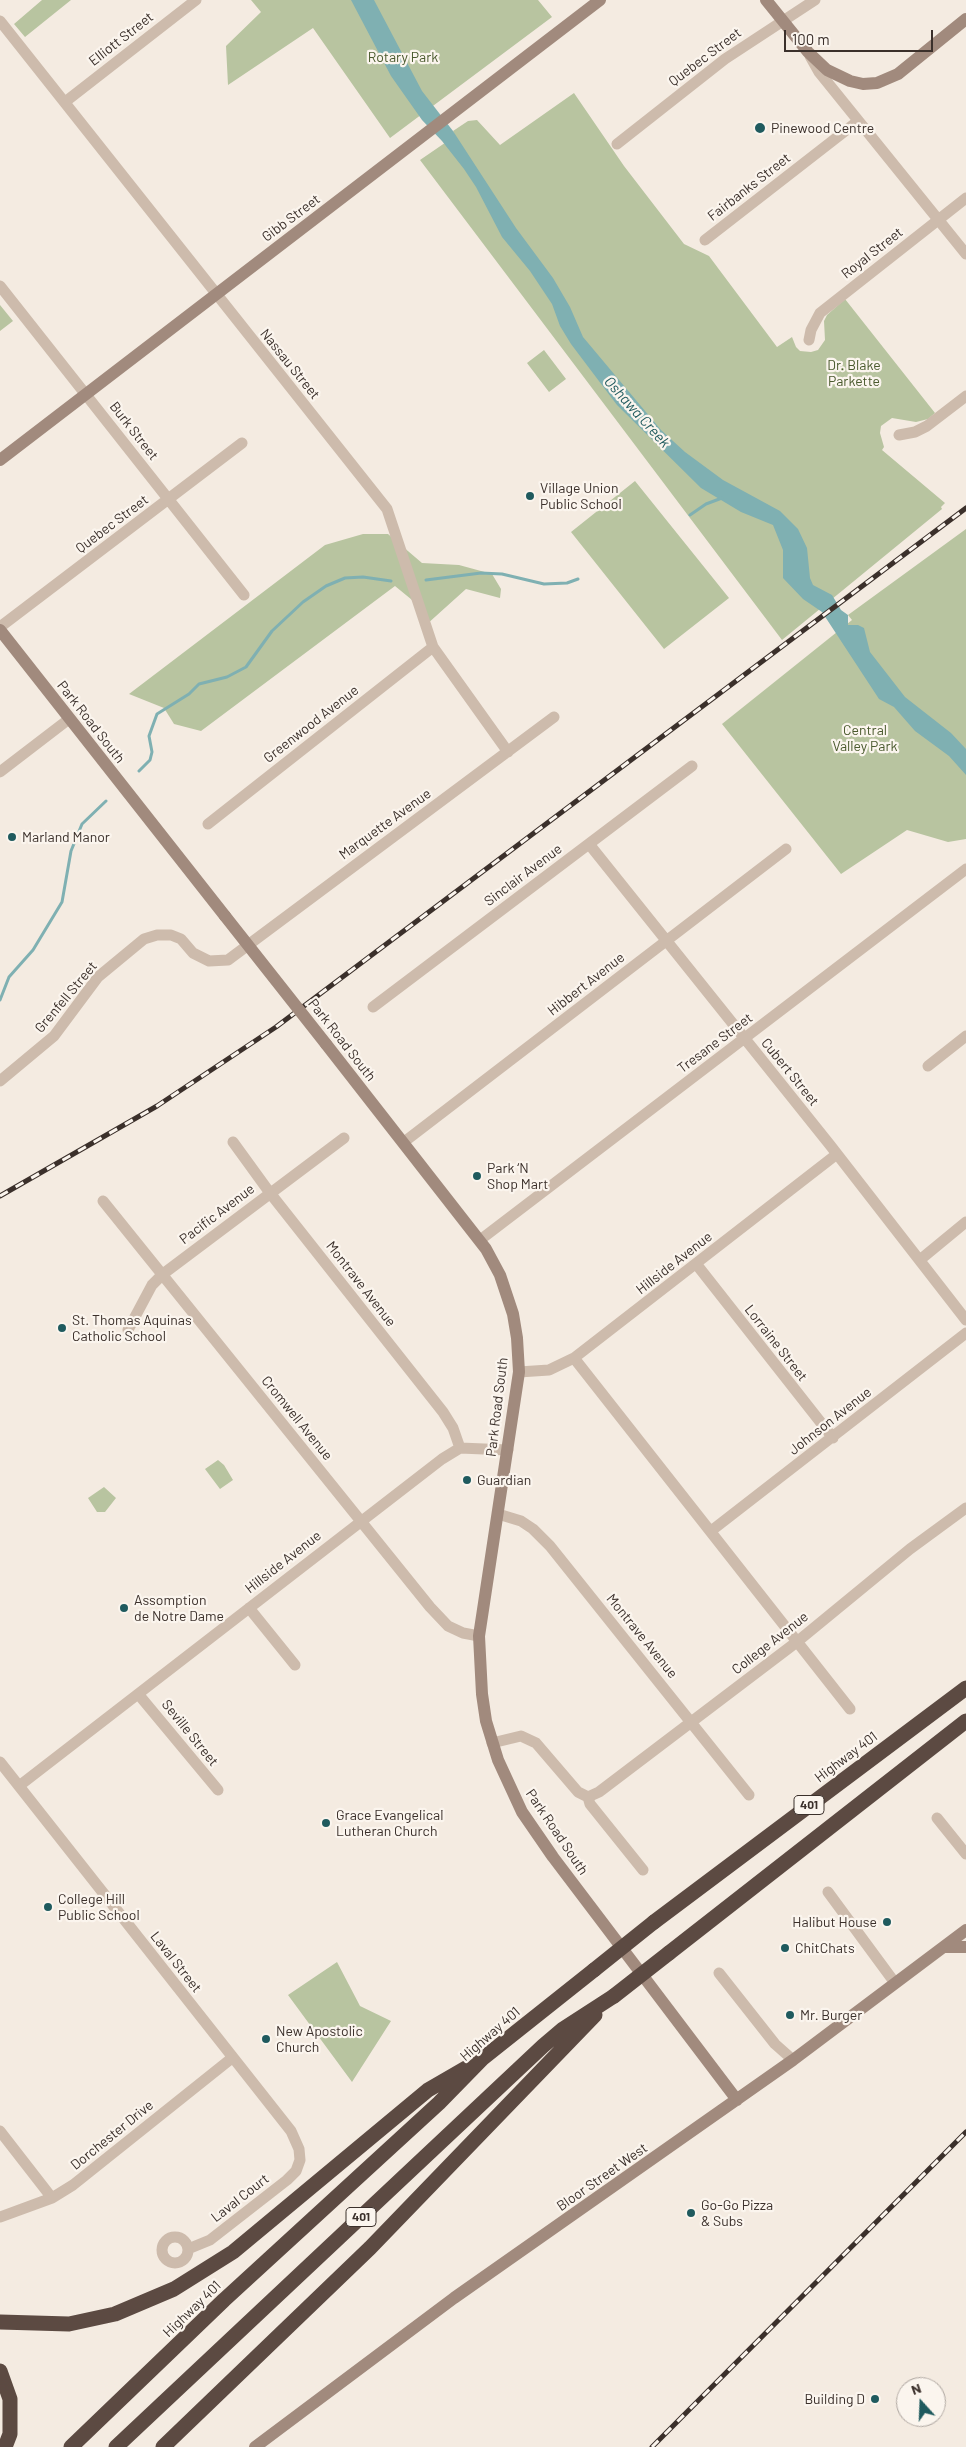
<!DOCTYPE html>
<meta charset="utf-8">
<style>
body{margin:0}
#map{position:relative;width:966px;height:2447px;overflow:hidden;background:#f4ebe1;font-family:Barlow,sans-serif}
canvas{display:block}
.north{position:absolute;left:896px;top:2377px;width:50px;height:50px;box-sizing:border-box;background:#fbf5ee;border:1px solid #aea6a0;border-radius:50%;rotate:340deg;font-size:14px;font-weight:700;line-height:20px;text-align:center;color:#3b302b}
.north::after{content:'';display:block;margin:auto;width:18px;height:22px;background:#1f5a5e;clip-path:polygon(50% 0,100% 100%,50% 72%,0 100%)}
.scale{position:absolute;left:784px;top:30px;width:149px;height:22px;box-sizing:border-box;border:2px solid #3b302b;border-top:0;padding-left:6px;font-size:15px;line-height:18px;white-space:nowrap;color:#3b302b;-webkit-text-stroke:4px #fbf5ee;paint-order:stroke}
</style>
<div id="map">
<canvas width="966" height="2447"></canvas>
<div class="north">N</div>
<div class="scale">100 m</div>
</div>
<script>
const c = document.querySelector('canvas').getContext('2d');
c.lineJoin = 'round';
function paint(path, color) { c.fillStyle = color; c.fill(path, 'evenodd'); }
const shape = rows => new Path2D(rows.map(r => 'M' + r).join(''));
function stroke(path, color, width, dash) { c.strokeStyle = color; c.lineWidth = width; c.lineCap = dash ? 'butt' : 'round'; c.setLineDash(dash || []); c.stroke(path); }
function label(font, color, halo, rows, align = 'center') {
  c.font = font + ' Barlow,sans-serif'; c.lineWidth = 4.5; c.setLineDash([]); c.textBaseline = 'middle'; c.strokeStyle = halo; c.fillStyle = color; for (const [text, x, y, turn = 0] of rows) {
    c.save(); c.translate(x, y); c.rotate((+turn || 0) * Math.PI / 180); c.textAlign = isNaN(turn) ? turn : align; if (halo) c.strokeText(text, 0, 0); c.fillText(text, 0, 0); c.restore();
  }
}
paint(shape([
 [42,0,71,0,25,37,14,24],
 [251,0,538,0,552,17,390,138,313,28,228,85,226,46,261,12],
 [574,93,624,166,684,244,709,256,777,347,792,337,796,347,800,351,811,352,818,350,825,340,824,321,827,315,845,299,935,413,928,419,916,422,892,418,881,426,880,433,884,447,882,450,945,503,941,507,942,509,782,640,420,160,455,136,453,131,468,121,477,120,500,145],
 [0,305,13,321,0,331],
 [544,350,566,379,549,392,527,363],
 [635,481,729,598,664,649,571,532],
 [966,529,966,839,948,842,907,830,841,874,722,724,852,620,848,615],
 [363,534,388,534,422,563,459,565,492,574,501,589,500,598,466,589,426,625,423,609,395,586,201,731,174,724,164,708,129,694,325,545],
 [218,1460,224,1465,233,1480,220,1489,205,1469],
 [104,1487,116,1498,105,1512,97,1512,88,1498],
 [337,1962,360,2006,391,2021,352,2082,288,1995]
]), '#b8c4a0');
paint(shape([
 [351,0,374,0,422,91,453,131,516,228,553,278,570,307,583,337,661,430,685,452,723,480,780,511,798,529,807,548,810,578,813,585,832,595,841,610,848,615,848,625,858,625,864,628,870,652,905,697,951,733,966,749,966,775,949,756,915,731,894,707,879,699,822,612,803,599,783,578,783,550,773,525,741,512,701,488,617,405,571,344,560,326,552,304,530,271,502,237,476,187,464,169,442,141,422,120,391,76]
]), '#7fb0b2');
stroke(shape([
 [690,515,706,504,722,498],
 [426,580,481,573,502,574,544,584,567,583,578,579],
 [139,771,150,760,152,752,149,736,157,714,189,694,199,684,227,677,246,667,272,631,303,602,326,586,345,578,363,577,391,581],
 [0,1000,9,977,33,950,62,902,71,851,82,824,106,801]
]), '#7fb0b2', 3);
stroke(shape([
 [0,21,387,509,433,647,508,752],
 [810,56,819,72,966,254],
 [65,102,196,0],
 [617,144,725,59,815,0],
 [705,240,858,121],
 [0,286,244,595],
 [809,340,811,330,820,313,966,198],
 [899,435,915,432,927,426,966,396],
 [0,627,242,443],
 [0,772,69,719],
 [208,824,433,647],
 [589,844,830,1145,966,1320],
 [373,1007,692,766],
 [928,1066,966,1036],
 [0,1081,54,1036,98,977,144,939,157,935,171,935,181,939,193,953,209,961,228,960,554,717],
 [233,1142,270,1193,443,1412,453,1428,460,1448],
 [404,1142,786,849],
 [103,1201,430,1607,448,1626,463,1633,479,1636],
 [480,1240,966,869],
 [921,1259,966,1222],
 [697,1265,833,1438],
 [128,1330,152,1285,163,1274,344,1138],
 [574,1358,850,1709],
 [519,1372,549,1370,574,1358,837,1154],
 [498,1514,521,1521,533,1529,550,1546,749,1795],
 [711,1531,966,1333],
 [249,1608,295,1665],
 [139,1695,218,1790],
 [492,1743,521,1736,536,1743,578,1792,588,1797,590,1804,643,1870],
 [0,1762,291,2131,299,2149,300,2160,296,2171,287,2180,210,2240,188,2249],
 [19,1786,442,1459,460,1448,508,1450],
 [588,1797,599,1792,798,1641,910,1549,966,1508],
 [937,1818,966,1854],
 [828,1892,895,1983],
 [719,1973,775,2044,793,2060],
 [0,2131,52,2198],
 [0,2217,52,2198,73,2185,232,2058],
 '162 2250a13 13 0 1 1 26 0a13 13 0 1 1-26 0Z'
]), '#cdbbac', 11);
stroke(shape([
 [766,0,808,52,827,70,850,81,863,84,877,83,898,74,966,19],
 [0,460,600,0],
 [0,630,225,916],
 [326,1044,486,1249,500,1275,513,1314,517,1338,519,1372,479,1636,482,1694,486,1721,498,1760,522,1812,553,1857,737,2100],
 [945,1947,966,1947],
 [255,2447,454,2298,793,2060,966,1930]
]), '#a18a7d', 12);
stroke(shape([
 [654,1922,966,1688],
 [669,1953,966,1721],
 [0,2322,69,2324,115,2314,174,2289,233,2252,428,2090,466,2068],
 [0,2371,10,2399,10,2434,5,2447],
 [71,2447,224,2300,439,2103,482,2059,594,1970],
 [116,2447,543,2046,563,2029,614,1996],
 [163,2447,370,2248,595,2015]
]), '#5c4a42', 15);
const rail = shape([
 [0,1196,157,1106,276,1027,966,508],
 [652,2447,966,2132]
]);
stroke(rail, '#3b302b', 5);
stroke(rail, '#fbf5ee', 3, [9]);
stroke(shape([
 [225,916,326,1044]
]), '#a18a7d', 12);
stroke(shape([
 [594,1970,654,1922],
 [614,1996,669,1953]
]), '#5c4a42', 15);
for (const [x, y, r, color] of [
 [760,128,6,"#1f5a5e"],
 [530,496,5,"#1f5a5e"],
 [12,837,5,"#1f5a5e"],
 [477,1176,5,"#1f5a5e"],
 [62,1328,5,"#1f5a5e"],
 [467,1480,5,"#1f5a5e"],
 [124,1608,5,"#1f5a5e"],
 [326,1823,5,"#1f5a5e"],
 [48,1907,5,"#1f5a5e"],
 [887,1922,5,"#1f5a5e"],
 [785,1948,5,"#1f5a5e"],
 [790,2015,5,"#1f5a5e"],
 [266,2039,5,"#1f5a5e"],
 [691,2213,5,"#1f5a5e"],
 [875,2399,5,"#1f5a5e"]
]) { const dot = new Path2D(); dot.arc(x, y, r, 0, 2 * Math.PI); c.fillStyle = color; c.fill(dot); stroke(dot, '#fbf5ee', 2); }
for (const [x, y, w] of [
 [809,1805,30],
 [361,2217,30]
]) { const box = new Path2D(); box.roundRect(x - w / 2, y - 9.5, w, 19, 4); c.fillStyle = '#fbf5ee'; c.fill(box); stroke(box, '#3b302b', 1); }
label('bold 12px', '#3b302b', null, [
 ["401",809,1805],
 ["401",361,2217]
]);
label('14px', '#3b302b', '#fbf5ee', [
 ["Elliott Street",121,39,-38],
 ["Quebec Street",705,57,-37],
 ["Fairbanks Street",749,187,-38],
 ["Gibb Street",291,218,-37],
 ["Royal Street",872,253,-38],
 ["Nassau Street",290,364,51],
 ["Burk Street",134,431,52],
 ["Quebec Street",112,524,-37],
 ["Park Road South",91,722,52],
 ["Greenwood Avenue",311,724,-38],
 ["Marquette Avenue",385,824,-36],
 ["Sinclair Avenue",523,875,-37],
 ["Hibbert Avenue",586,984,-38],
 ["Grenfell Street",66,997,-50],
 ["Park Road South",342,1040,52],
 ["Tresane Street",715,1043,-37],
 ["Cubert Street",790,1072,51],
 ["Pacific Avenue",217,1214,-37],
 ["Hillside Avenue",674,1263,-38],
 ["Montrave Avenue",361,1284,52],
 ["Lorraine Street",776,1343,52],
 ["Park Road South",497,1407,-83],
 ["Cromwell Avenue",297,1418,51],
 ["Johnson Avenue",830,1421,-38],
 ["Hillside Avenue",283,1562,-38],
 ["Montrave Avenue",642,1636,51],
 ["College Avenue",770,1643,-38],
 ["Seville Street",190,1733,51],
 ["Highway 401",846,1757,-37],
 ["Park Road South",557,1832,56],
 ["Laval Street",176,1962,52],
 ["Highway 401",490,2034,-41],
 ["Dorchester Drive",112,2135,-39],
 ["Bloor Street West",602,2177,-35],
 ["Laval Court",240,2198,-38],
 ["Highway 401",192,2309,-44]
]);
label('14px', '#4a5a2e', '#fbf5ee', [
 ["Rotary Park",403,57],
 ["Dr. Blake",854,365],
 ["Parkette",854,381],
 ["Central",865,730],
 ["Valley Park",865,746]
]);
label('14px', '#3b302b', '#fbf5ee', [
 ["Pinewood Centre",771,128],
 ["Village Union",540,488],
 ["Public School",540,504],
 ["Marland Manor",22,837],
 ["Park ‘N",487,1168],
 ["Shop Mart",487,1184],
 ["St. Thomas Aquinas",72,1320],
 ["Catholic School",72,1336],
 ["Guardian",477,1480],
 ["Assomption",134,1600],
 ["de Notre Dame",134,1616],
 ["Grace Evangelical",336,1815],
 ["Lutheran Church",336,1831],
 ["College Hill",58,1899],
 ["Public School",58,1915],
 ["Halibut House",877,1922,"right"],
 ["ChitChats",795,1948],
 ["Mr. Burger",800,2015],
 ["New Apostolic",276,2031],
 ["Church",276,2047],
 ["Go-Go Pizza",701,2205],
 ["& Subs",701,2221],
 ["Building D",865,2399,"right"]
], 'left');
label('italic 15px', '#1f5a5e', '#fbf5ee', [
 ["Oshawa Creek",637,412,48]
]);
</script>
